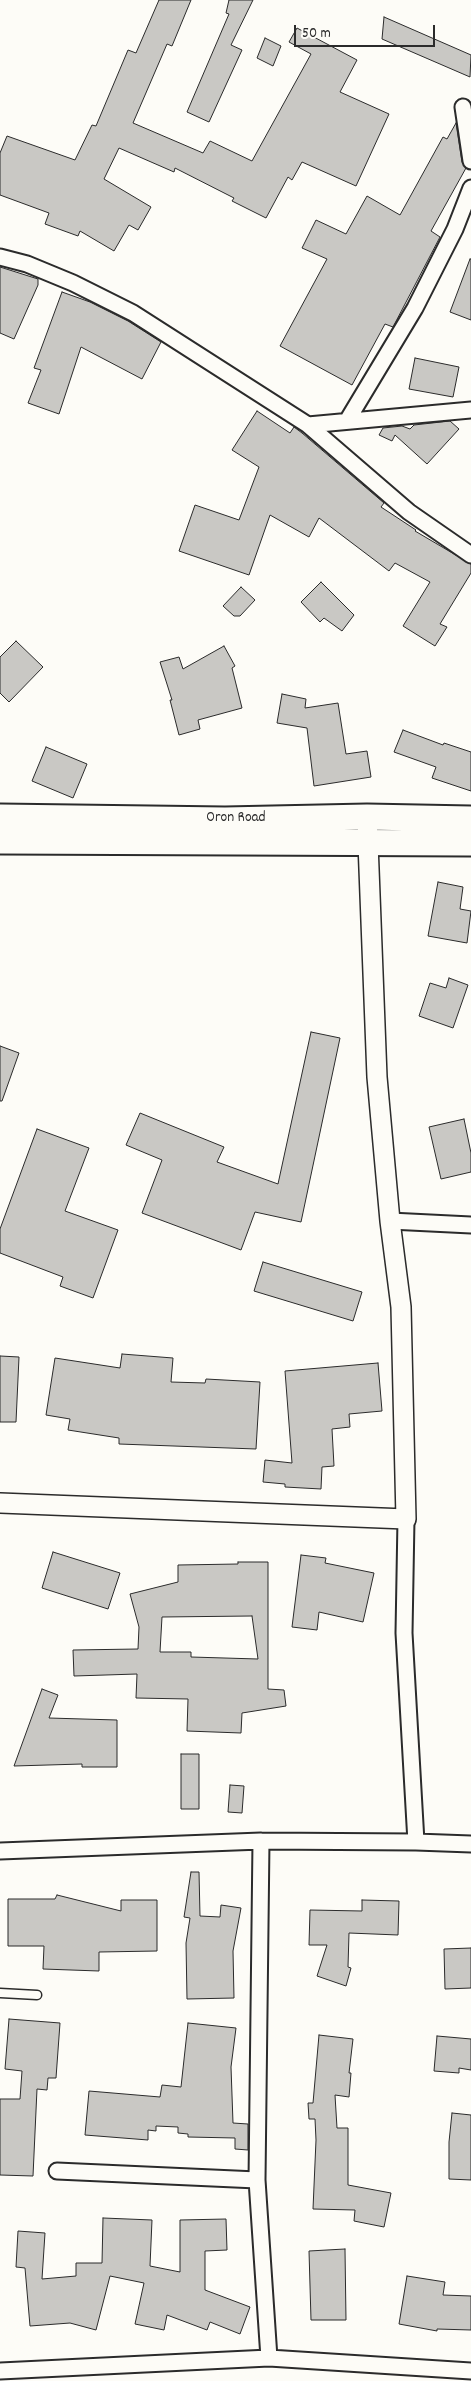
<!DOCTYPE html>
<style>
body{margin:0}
#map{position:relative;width:471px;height:2381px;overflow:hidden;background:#fdfcf7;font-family:Dekko,sans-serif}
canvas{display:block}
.scale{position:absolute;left:294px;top:25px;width:141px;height:22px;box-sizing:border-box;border:2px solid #2b2b2b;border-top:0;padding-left:6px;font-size:15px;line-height:18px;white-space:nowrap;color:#2b2b2b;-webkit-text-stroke:4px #fdfcf7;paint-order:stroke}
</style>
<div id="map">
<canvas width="471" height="2381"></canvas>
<div class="scale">50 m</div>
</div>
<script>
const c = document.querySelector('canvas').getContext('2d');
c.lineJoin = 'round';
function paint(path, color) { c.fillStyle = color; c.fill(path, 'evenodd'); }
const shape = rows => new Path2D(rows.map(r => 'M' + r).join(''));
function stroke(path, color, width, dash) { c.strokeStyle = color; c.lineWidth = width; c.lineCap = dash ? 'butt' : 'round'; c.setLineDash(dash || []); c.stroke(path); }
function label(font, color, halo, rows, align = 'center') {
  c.font = font + ' Dekko,sans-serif'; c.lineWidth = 4.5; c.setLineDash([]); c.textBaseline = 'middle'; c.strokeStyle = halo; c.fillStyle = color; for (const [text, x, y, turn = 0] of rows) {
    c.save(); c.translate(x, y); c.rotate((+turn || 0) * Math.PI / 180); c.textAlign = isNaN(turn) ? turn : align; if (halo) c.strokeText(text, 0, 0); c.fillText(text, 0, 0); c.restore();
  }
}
const building = shape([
 [159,0,191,0,172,46,167,44,133,123,203,153,210,141,252,161,311,54,289,42,297,28,357,60,340,92,389,114,356,186,302,162,292,180,288,177,266,218,232,201,234,198,175,168,174,172,119,148,104,179,151,207,138,230,129,225,114,251,80,231,78,236,45,224,49,213,0,195,0,153,7,136,75,160,92,125,96,126,128,50,136,53,159,0],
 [229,0,253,0,231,45,242,50,209,122,187,112,229,14,226,13,229,0],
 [384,17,471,55,470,77,382,39,384,17],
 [265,38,281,46,273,66,257,58,265,38],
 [456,123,462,162,466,168,431,231,440,237,393,327,385,324,352,385,280,346,327,259,302,248,316,220,346,234,367,196,400,215,443,137,447,139,456,123],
 [470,259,471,259,471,320,450,312,470,259],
 [0,267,38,279,38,285,14,339,0,333,0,267],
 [62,292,90,302,128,321,161,342,142,379,81,347,59,414,28,403,41,370,34,368,62,292],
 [415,358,459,367,453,397,409,389,415,358],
 [257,411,290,433,294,427,302,433,384,503,381,507,416,530,415,531,471,564,471,573,440,624,447,627,435,646,403,626,430,582,395,563,389,571,319,518,309,537,270,515,249,575,179,551,195,505,239,520,259,467,232,450,257,411],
 [450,421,459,429,427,464,395,435,392,441,379,435,383,428,402,426,410,429,414,425,450,421],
 [321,582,354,615,342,631,324,618,320,622,301,602,321,582],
 [241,587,255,600,240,616,234,616,223,606,241,587],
 [16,641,43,667,9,702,0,693,0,657,16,641],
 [224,646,235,666,232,668,242,708,198,720,200,729,179,735,170,700,172,700,160,662,179,657,183,669,224,646],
 [282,694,306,699,305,708,338,703,346,754,367,751,371,777,314,786,307,728,277,723,282,694],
 [403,730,443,745,444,743,471,752,471,791,432,778,436,767,394,752,403,730],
 [46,747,87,764,73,798,32,781,46,747],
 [438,882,463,887,460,909,471,911,467,943,428,936,438,882],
 [449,978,468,985,453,1028,419,1016,430,983,446,988,449,978],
 [311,1032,340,1038,301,1222,255,1212,241,1250,142,1213,162,1160,126,1145,140,1113,224,1147,217,1162,278,1184,311,1032],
 [0,1046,19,1053,2,1101,0,1101,0,1046],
 [464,1119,471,1153,471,1172,441,1179,429,1127,464,1119],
 [37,1129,89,1148,65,1211,118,1230,93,1298,60,1286,63,1277,0,1253,0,1229,37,1129],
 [263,1262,362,1292,353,1321,254,1291,263,1262],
 [122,1354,173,1358,171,1382,205,1383,206,1379,260,1382,256,1449,119,1444,119,1438,68,1430,70,1419,46,1415,55,1358,120,1368,122,1354],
 [0,1356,19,1357,16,1422,0,1422,0,1356],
 [378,1363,382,1411,349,1414,350,1427,332,1429,334,1466,322,1467,321,1489,285,1487,285,1484,263,1482,265,1460,292,1463,285,1371,378,1363],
 [53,1552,120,1573,108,1609,42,1588,53,1552],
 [301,1555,326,1558,325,1563,374,1573,363,1622,319,1612,317,1630,292,1627,301,1555],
 [238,1562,268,1562,268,1689,284,1690,286,1706,242,1713,241,1733,187,1731,188,1699,136,1698,137,1674,74,1676,73,1650,138,1649,139,1627,130,1594,178,1582,178,1565,238,1564,238,1562],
 [252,1616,258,1659,191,1657,191,1652,160,1652,162,1617,252,1616],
 [42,1689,58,1695,49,1718,117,1720,117,1767,82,1767,82,1764,14,1766,42,1689],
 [181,1754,199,1754,199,1809,181,1809,181,1754],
 [230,1785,244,1786,242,1813,228,1812,230,1785],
 [191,1872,199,1872,200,1916,220,1917,221,1905,241,1908,233,1951,234,1998,187,1999,186,1943,190,1918,184,1917,191,1872],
 [57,1895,121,1911,121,1900,157,1900,157,1951,99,1952,99,1971,43,1969,44,1946,8,1946,8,1899,55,1899,57,1895],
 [362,1900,399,1901,398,1935,349,1933,348,1967,351,1968,346,1986,317,1976,327,1945,309,1945,310,1910,362,1911,362,1900],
 [471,1948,471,1988,445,1989,444,1949,471,1948],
 [9,2019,60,2023,56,2078,48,2078,47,2090,37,2089,33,2176,0,2175,0,2099,20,2099,22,2071,5,2069,9,2019],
 [188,2023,236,2028,231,2067,233,2123,248,2124,248,2150,235,2149,235,2138,188,2137,188,2134,178,2133,178,2127,156,2126,156,2131,148,2130,148,2140,85,2135,89,2091,160,2097,162,2085,181,2087,188,2023],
 [319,2035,353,2039,349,2073,351,2073,349,2097,335,2095,337,2128,348,2128,348,2185,391,2193,384,2227,354,2221,355,2210,313,2209,316,2140,315,2119,309,2119,308,2103,313,2103,319,2035],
 [437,2036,471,2039,471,2070,459,2068,459,2073,434,2071,437,2036],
 [452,2113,471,2115,471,2180,449,2179,449,2142,452,2113],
 [103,2218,152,2220,150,2266,180,2272,180,2220,226,2219,227,2250,205,2251,205,2290,250,2307,240,2334,210,2322,207,2330,167,2315,164,2330,135,2324,144,2283,110,2276,96,2330,70,2323,30,2326,25,2268,16,2267,18,2231,45,2233,42,2279,76,2276,76,2263,102,2263,103,2218],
 [345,2249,346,2320,311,2320,309,2251,345,2249],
 [407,2276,445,2282,443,2295,471,2296,471,2330,437,2329,437,2331,399,2324,407,2276]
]);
paint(building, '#c9c8c4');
stroke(building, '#2b2b2b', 1);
const service = shape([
 [0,1993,37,1995]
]);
const minor = shape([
 [463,107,471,161],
 [0,257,27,264,73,283,133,313,308,425,409,512,471,555],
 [347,421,415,308,455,229,471,188],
 [308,425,471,410],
 [390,1221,471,1225],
 [406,1519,404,1633,416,1842],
 [261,1841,257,2180,269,2358],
 [0,1851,261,1841,416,1842,471,1844],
 [57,2171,257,2180],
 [0,2371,269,2358,471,2371]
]);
const tertiary = shape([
 [0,1503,406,1519,401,1307,390,1221,377,1077,367,817]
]);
const trunk = shape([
 [0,817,225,820,367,817,471,819],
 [0,841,471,843]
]);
stroke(service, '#2b2b2b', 11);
stroke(minor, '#2b2b2b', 19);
stroke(tertiary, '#2b2b2b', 22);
stroke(trunk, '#2b2b2b', 29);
stroke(service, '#fdfcf7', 8);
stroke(minor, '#fdfcf7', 15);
stroke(tertiary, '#fdfcf7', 19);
stroke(trunk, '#fdfcf7', 25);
label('15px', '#2b2b2b', '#fdfcf7', [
 ["Oron Road",236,819]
]);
</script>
